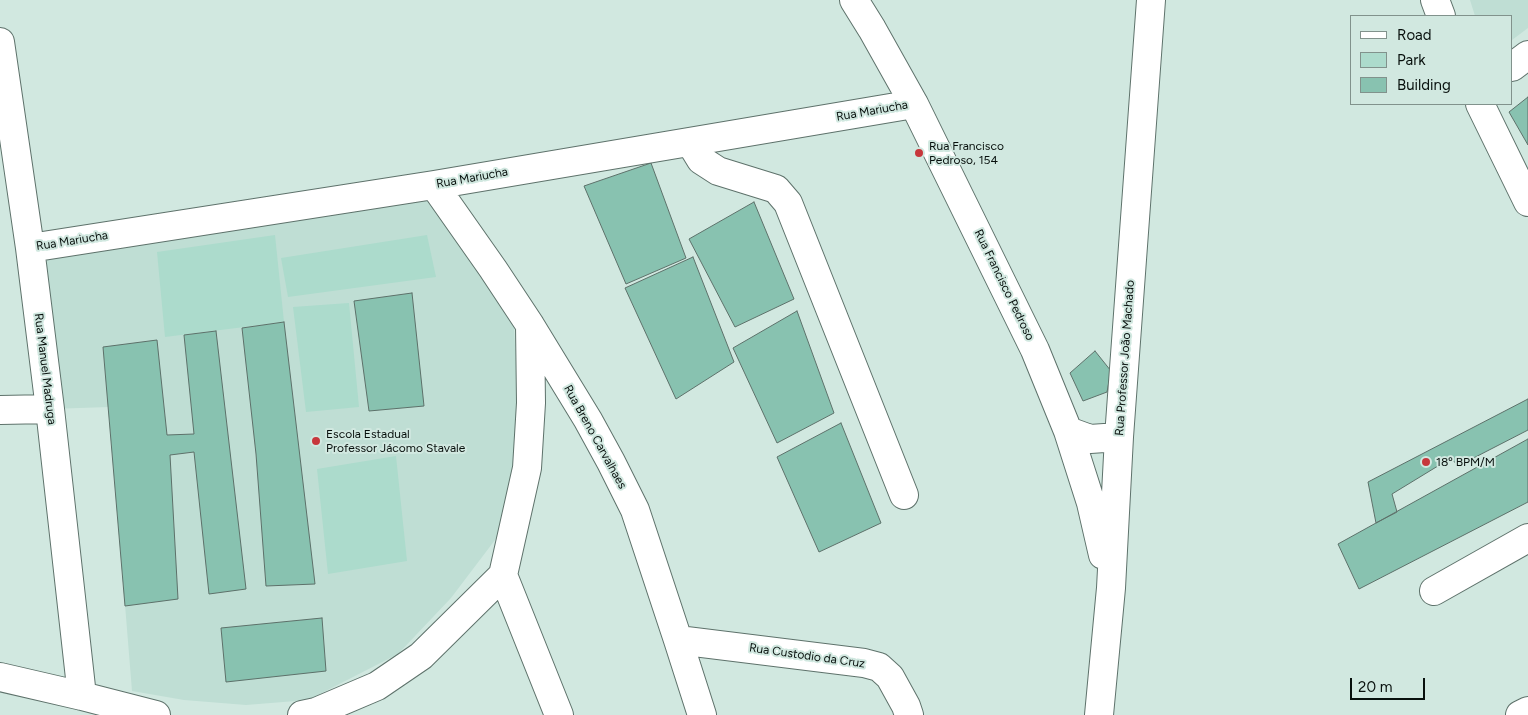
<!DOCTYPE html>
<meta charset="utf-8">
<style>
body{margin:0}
#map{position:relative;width:1528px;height:715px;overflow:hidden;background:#d1e8e0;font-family:Figtree,sans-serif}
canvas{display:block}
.legend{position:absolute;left:1350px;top:15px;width:162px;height:90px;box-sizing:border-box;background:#d1e8e0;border:1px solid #81928c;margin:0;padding:6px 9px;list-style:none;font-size:15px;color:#08100d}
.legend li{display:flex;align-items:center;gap:10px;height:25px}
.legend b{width:25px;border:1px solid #81928c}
.scale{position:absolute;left:1350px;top:678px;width:75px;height:22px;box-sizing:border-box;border:2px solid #08100d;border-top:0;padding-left:6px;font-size:15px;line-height:18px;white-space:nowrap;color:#08100d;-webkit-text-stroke:4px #d1e8e0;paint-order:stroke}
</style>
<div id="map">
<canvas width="1528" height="715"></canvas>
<ul class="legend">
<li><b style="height:6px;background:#fff"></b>Road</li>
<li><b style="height:14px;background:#acdbcc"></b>Park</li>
<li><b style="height:14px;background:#88c2b0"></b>Building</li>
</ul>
<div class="scale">20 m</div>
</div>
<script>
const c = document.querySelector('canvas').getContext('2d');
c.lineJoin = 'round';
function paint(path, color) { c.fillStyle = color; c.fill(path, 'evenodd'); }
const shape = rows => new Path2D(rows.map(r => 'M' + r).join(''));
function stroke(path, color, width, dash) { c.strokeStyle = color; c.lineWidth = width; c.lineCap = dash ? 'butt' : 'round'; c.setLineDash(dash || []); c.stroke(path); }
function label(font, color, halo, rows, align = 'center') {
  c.font = font + ' Figtree,sans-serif'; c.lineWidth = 4; c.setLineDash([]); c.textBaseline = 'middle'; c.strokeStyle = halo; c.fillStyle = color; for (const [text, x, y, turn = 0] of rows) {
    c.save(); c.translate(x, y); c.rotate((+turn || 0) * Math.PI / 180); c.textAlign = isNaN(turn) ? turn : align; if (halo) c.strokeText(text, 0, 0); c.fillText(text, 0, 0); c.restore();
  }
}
paint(shape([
 [1470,0,1528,0,1528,28,1512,40,1512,16,1475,16],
 [419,185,513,310,522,473,498,536,451,598,398,654,308,700,246,705,184,700,132,691,109,407,50,409,24,259]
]), '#bfded4');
paint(shape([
 [275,235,284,322,165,337,157,252],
 [427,235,436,277,288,297,281,258],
 [349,303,359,407,306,412,293,307],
 [396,456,407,561,328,574,317,469]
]), '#acdbcc');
const building = shape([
 [1528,97,1528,145,1509,112,1528,97],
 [651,163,686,258,626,284,584,186,651,163],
 [754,202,794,299,735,327,689,239,754,202],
 [693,257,734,362,676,399,625,288,693,257],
 [412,293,424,406,369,411,354,301,412,293],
 [797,311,834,413,777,443,733,348,797,311],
 [284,322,315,584,266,586,256,454,242,328,284,322],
 [216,331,246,589,209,594,194,452,170,455,178,599,125,606,103,347,157,340,167,435,194,434,184,335,216,331],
 [1095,351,1111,371,1107,392,1083,401,1070,373,1095,351],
 [1528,399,1528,430,1458,466,1451,458,1392,494,1397,512,1376,523,1368,482,1528,399],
 [841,423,881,523,819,552,777,457,841,423],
 [1528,439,1528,502,1359,589,1338,544,1528,439],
 [322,618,326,671,226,682,221,628,322,618]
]);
paint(building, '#88c2b0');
stroke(building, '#5d716a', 1);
const minor = shape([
 [854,0,872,29,914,104,1035,350,1068,431,1091,503,1103,555],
 [1435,0,1441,16],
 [0,42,30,248,50,409,82,696],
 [1512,67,1528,55],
 [1480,104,1528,202],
 [690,142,701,160,718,171,776,189,788,203,904,495],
 [434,185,493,269,530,325,588,420,611,462,635,510,678,640,702,715],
 [30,248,434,185,914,104],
 [0,410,50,409],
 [1068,431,1090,439,1119,437],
 [503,575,559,715],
 [1434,591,1528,538],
 [678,640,864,663,879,667,890,677,906,706,909,715],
 [0,677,82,696,156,715],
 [302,715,316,712,377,686,421,656,503,575,527,468,531,403,530,325],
 [1099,715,1111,588,1119,437,1151,0],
 [1520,715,1528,711]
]);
stroke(minor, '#5e726b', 30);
stroke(minor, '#fff', 28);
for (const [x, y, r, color] of [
 [919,153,5,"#c7373c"],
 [316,441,5,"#c7373c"],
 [1426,462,5,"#c7373c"]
]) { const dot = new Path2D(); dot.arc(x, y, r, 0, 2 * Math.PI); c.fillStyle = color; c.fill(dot); stroke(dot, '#d1e8e0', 2); }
label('12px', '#08100d', '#d1e8e0', [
 ["Rua Mariucha",872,111,-10],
 ["Rua Mariucha",472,178,-10],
 ["Rua Mariucha",72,241,-9],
 ["Rua Francisco Pedroso",1004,285,64],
 ["Rua Professor João Machado",1125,358,-86],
 ["Rua Manuel Madruga",45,369,83],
 ["Rua Breno Carvalhaes",595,437,61],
 ["Rua Custodio da Cruz",807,656,8]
]);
label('12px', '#08100d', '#d1e8e0', [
 ["Rua Francisco",929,146],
 ["Pedroso, 154",929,160],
 ["Escola Estadual",326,434],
 ["Professor Jácomo Stavale",326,448],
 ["18º BPM/M",1436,462]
], 'left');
</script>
